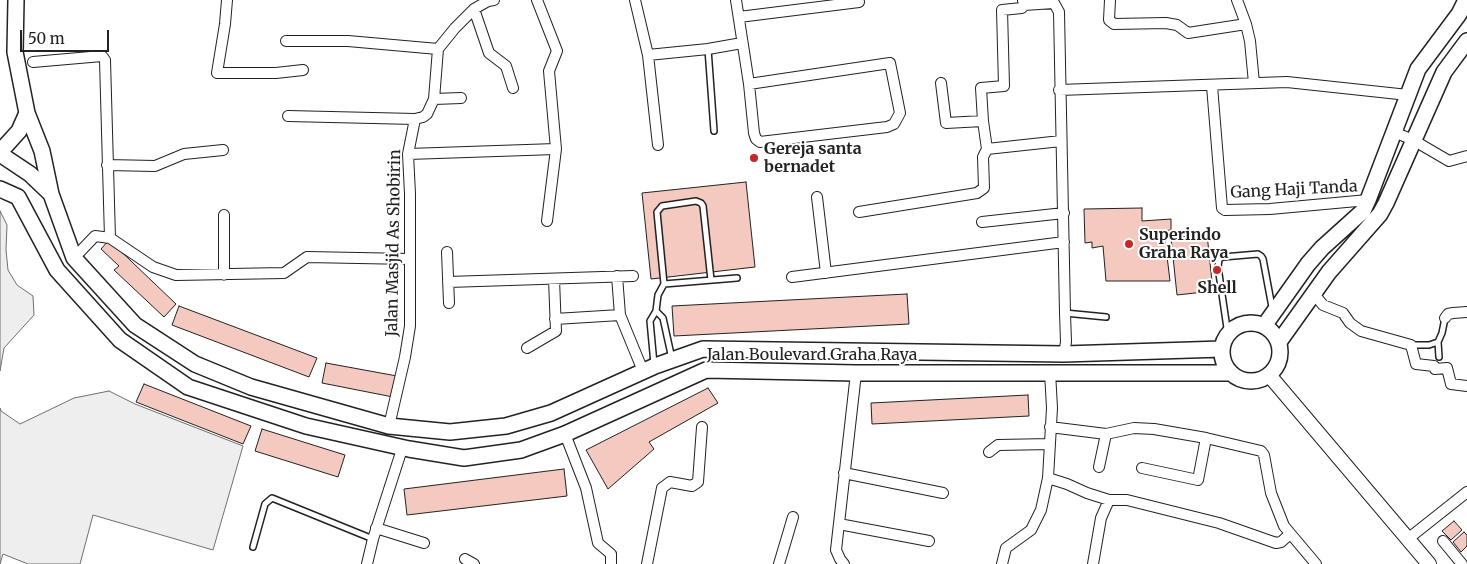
<!DOCTYPE html>
<style>
body{margin:0}
#map{position:relative;width:1467px;height:564px;overflow:hidden;background:#fff;font-family:Merriweather,serif}
canvas{display:block}
.scale{position:absolute;left:20px;top:30px;width:89px;height:22px;box-sizing:border-box;border:2px solid #222;border-top:0;padding-left:6px;font-size:15px;line-height:18px;white-space:nowrap;color:#222;-webkit-text-stroke:4px #fff;paint-order:stroke}
</style>
<div id="map">
<canvas width="1467" height="564"></canvas>
<div class="scale">50 m</div>
</div>
<script>
const c = document.querySelector('canvas').getContext('2d');
c.lineJoin = 'round';
function paint(path, color) { c.fillStyle = color; c.fill(path, 'evenodd'); }
const shape = rows => new Path2D(rows.map(r => 'M' + r).join(''));
function stroke(path, color, width, dash) { c.strokeStyle = color; c.lineWidth = width; c.lineCap = dash ? 'butt' : 'round'; c.setLineDash(dash || []); c.stroke(path); }
function label(font, color, halo, rows, align = 'center') {
  c.font = font + ' Merriweather,serif'; c.lineWidth = 4; c.setLineDash([]); c.textBaseline = 'middle'; c.strokeStyle = halo; c.fillStyle = color; for (const [text, x, y, turn = 0] of rows) {
    c.save(); c.translate(x, y); c.rotate((+turn || 0) * Math.PI / 180); c.textAlign = isNaN(turn) ? turn : align; if (halo) c.strokeText(text, 0, 0); c.fillText(text, 0, 0); c.restore();
  }
}
const green = shape([
 [0,211,7,225,6,250,8,270,17,285,33,296,34,315,4,348,0,371,0,211],
 [109,391,135,404,243,446,213,550,93,515,80,564,28,564,3,554,0,564,0,408,1,411,20,424,74,398,109,391]
]);
paint(green, '#eee');
stroke(green, '#6f6f6f', 1);
const building = shape([
 [746,182,755,267,651,279,642,193,746,182],
 [1142,208,1142,221,1171,219,1171,230,1164,231,1170,281,1106,281,1103,246,1092,248,1092,242,1085,243,1084,209,1142,208],
 [1207,234,1213,291,1177,295,1171,238,1207,234],
 [109,240,176,304,164,317,114,270,119,266,101,249,109,240],
 [907,294,909,324,674,336,672,306,907,294],
 [179,306,317,358,309,377,172,325,179,306],
 [326,363,397,376,393,397,322,383,326,363],
 [144,384,251,426,243,444,136,402,144,384],
 [708,388,718,403,649,442,654,449,608,489,586,450,708,388],
 [1028,395,1029,416,872,424,871,403,1028,395],
 [262,429,345,455,338,477,255,451,262,429],
 [564,469,567,496,407,515,404,489,564,469],
 [1454,521,1462,530,1451,540,1442,531,1454,521],
 [1464,532,1467,535,1467,546,1461,552,1453,542,1464,532]
]);
paint(building, '#f3c9c0');
stroke(building, '#222', 1);
const service = shape([
 [708,49,714,131],
 [664,284,737,278],
 [656,311,663,318,672,359],
 [1065,313,1106,317],
 [1228,335,1218,267,1219,259,1223,257,1258,254,1261,256,1263,259,1272,307],
 [1438,342,1439,357],
 [1412,345,1429,345,1438,342,1442,333,1445,318],
 [654,364,650,321,656,311,658,295,664,284,657,212,662,206,696,201,701,203,703,206,711,280],
 [253,547,265,504,272,498,373,539]
]);
const minor = shape([
 [227,0,225,24,217,73,276,73,303,70],
 [537,0,557,51,549,71,556,149,547,221],
 [635,0,648,55],
 [736,0,749,84,754,133,756,139,760,142,887,127,894,124,900,113,890,63,749,84],
 [1023,0,1024,5,1054,3,1059,12,1065,313,1066,342,1064,354],
 [1110,0,1109,20,1114,24,1166,23,1177,25,1188,33,1246,24],
 [1237,0,1246,24,1250,41,1254,83],
 [474,9,489,53,506,66,513,88],
 [739,17,859,2],
 [286,41,348,41,438,49],
 [33,62,102,56,105,60,110,238,95,236,74,258],
 [941,83,946,123,983,121,987,149],
 [1212,86,1222,208,1225,210,1270,209,1368,200],
 [1059,90,1287,82,1408,95],
 [434,99,461,98],
 [288,116,415,119,423,117,427,114,434,99,438,49,455,28,474,9,488,1,494,0],
 [983,121,981,88,1004,86,1002,10,1022,8,1024,5],
 [1394,132,1413,140,1449,161,1467,156],
 [658,145,648,55,708,49,742,43],
 [408,154,556,149],
 [107,165,155,166,184,154,223,150],
 [817,197,826,273],
 [859,212,977,193,984,188,983,157,987,149,1061,141],
 [224,215,224,275],
 [982,222,1064,213],
 [110,238,153,267,176,275,284,273,307,257,410,259],
 [447,252,449,303],
 [617,276,620,315,643,371],
 [792,277,1064,242],
 [448,282,633,276],
 [1314,294,1323,305,1343,313,1350,323,1361,331,1411,345,1416,364,1434,366,1435,369,1447,368,1451,384,1467,386],
 [1445,318,1448,314,1453,313,1467,312],
 [555,319,620,315],
 [527,348,556,331,554,279],
 [389,426,405,357,410,326,410,194,408,154,415,119],
 [1050,427,1106,434,1134,428,1154,429,1206,438,1261,451,1264,455,1271,493,1284,526,1316,564],
 [565,434,586,488,598,543,611,554,611,564],
 [989,452,998,445,1050,444],
 [1099,467,1106,434],
 [1142,468,1198,480,1206,438],
 [844,473,943,493],
 [1048,478,1067,484,1087,493,1109,500,1127,500,1219,523,1276,543,1281,542,1290,534],
 [839,524,929,541],
 [376,528,424,543],
 [1409,538,1467,492],
 [1443,541,1462,564],
 [465,559,474,564],
 [367,564,373,539,403,446],
 [647,564,662,488,670,482,692,486,698,482,702,427],
 [779,564,793,517],
 [844,564,840,559,836,550,856,373],
 [1002,564,1006,548,1031,530,1041,510,1048,478,1052,408,1050,372],
 [1093,564,1101,518,1109,500]
]);
const tertiary = shape([
 [1269,375,1429,564]
]);
const secondary = shape([
 [16,0,15,52,27,113,42,151,51,194],
 [0,152,19,131,27,113],
 [0,154,30,174,51,194,74,258,135,325,195,364,251,387,389,426,450,432,506,426,551,413,655,366,703,349,1064,354,1222,349],
 [0,189,18,197,57,270,120,340,188,387,306,426,409,449,464,458,521,450,565,434,706,370,856,373,1231,373],
 '1222 352a29 29 0 1 1 58 0a29 29 0 1 1-58 0Z',
 [1264,326,1308,264,1322,248,1363,211,1368,200,1418,69,1459,14,1466,0],
 [1279,342,1329,272,1380,214,1386,203,1444,72,1467,41]
]);
stroke(service, '#222', 8);
stroke(minor, '#222', 12);
stroke(tertiary, '#222', 16);
stroke(secondary, '#222', 18);
stroke(service, '#fff', 5);
stroke(minor, '#fff', 10);
stroke(tertiary, '#fff', 14);
stroke(secondary, '#fff', 15);
for (const [x, y, r, color] of [
 [754,158,5,"#c62828"],
 [1129,244,5,"#c62828"],
 [1217,270,5,"#c62828"]
]) { const dot = new Path2D(); dot.arc(x, y, r, 0, 2 * Math.PI); c.fillStyle = color; c.fill(dot); stroke(dot, '#fff', 2); }
label('bold 16px', '#222', '#fff', [
 ["Gereja santa",764,149],
 ["bernadet",764,167],
 ["Superindo",1139,235],
 ["Graha Raya",1139,253],
 ["Shell",1217,288,"center"]
], 'left');
label('16px', '#222', '#fff', [
 ["Gang Haji Tanda",1294,190,-3],
 ["Jalan Masjid As Shobirin",394,243,-89],
 ["Jalan Boulevard Graha Raya",812,355]
]);
</script>
